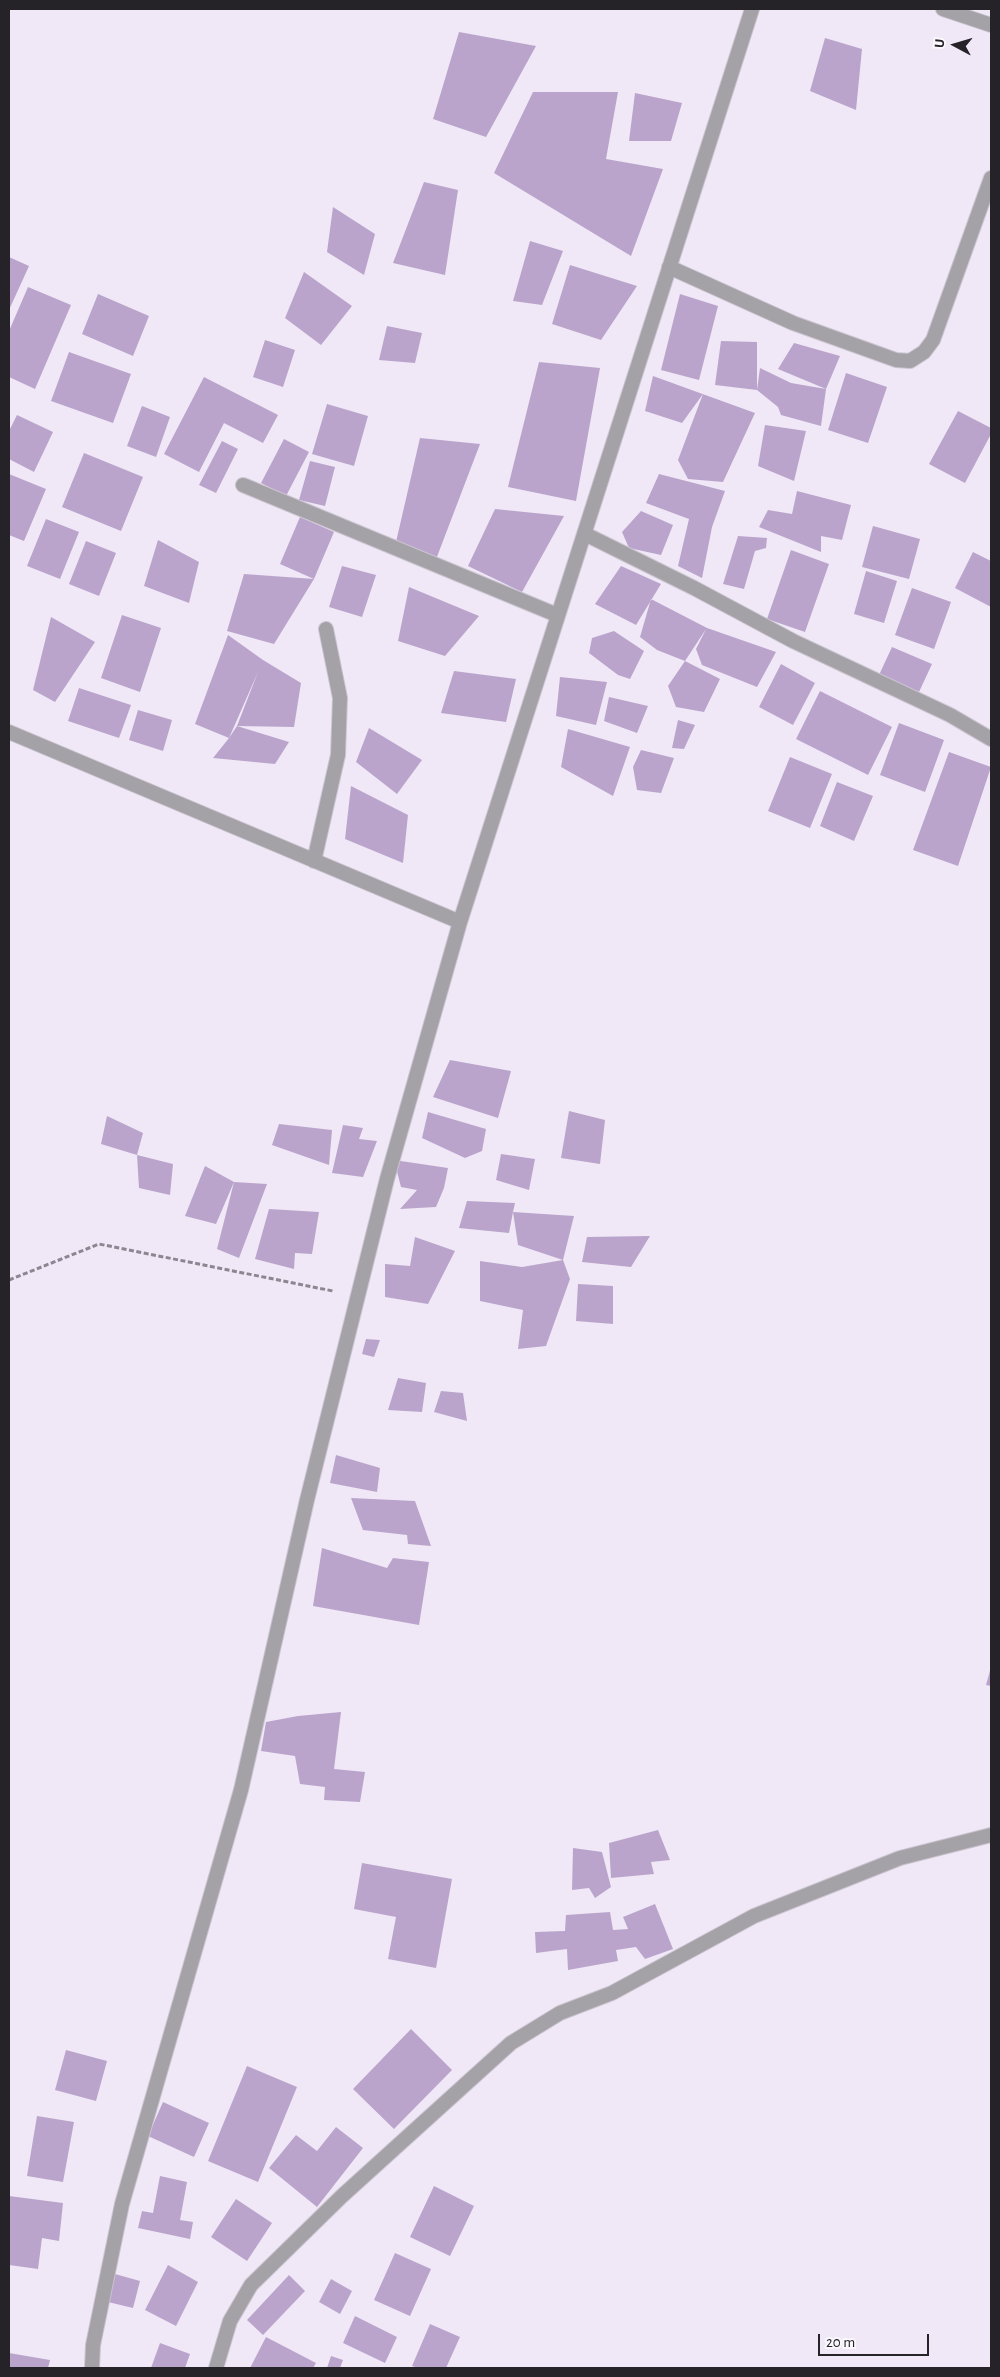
<!DOCTYPE html>
<style>
body{margin:0}
#map{position:relative;width:1000px;height:2377px;overflow:hidden;background:#f0e8f6;font-family:"Alegreya Sans",sans-serif}
canvas{display:block}
.frame{position:absolute;inset:0;border:10px solid #252228;pointer-events:none}
.north{position:absolute;left:930px;top:20px;width:50px;height:50px;-webkit-text-stroke:4px #faf7fd;paint-order:stroke;rotate:276deg;font-size:14px;font-weight:700;line-height:20px;text-align:center;color:#252228}
.north::after{content:'';display:block;margin:auto;width:18px;height:22px;background:#252228;clip-path:polygon(50% 0,100% 100%,50% 72%,0 100%)}
.scale{position:absolute;left:818px;top:2334px;width:111px;height:22px;box-sizing:border-box;border:2px solid #252228;border-top:0;padding-left:6px;font-size:15px;line-height:18px;white-space:nowrap;color:#252228;-webkit-text-stroke:4px #faf7fd;paint-order:stroke}
</style>
<div id="map">
<canvas width="1000" height="2377"></canvas>
<div class="frame"></div>
<div class="north">U</div>
<div class="scale">20 m</div>
</div>
<script>
const c = document.querySelector('canvas').getContext('2d');
c.lineJoin = 'round';
function paint(path, color) { c.fillStyle = color; c.fill(path, 'evenodd'); }
const shape = rows => new Path2D(rows.map(r => 'M' + r).join(''));
function stroke(path, color, width, dash) { c.strokeStyle = color; c.lineWidth = width; c.lineCap = dash ? 'butt' : 'round'; c.setLineDash(dash || []); c.stroke(path); }
paint(shape([
 [459,32,536,46,486,137,433,119],
 [825,38,862,49,856,110,810,91],
 [533,92,618,92,606,159,663,169,631,256,494,173],
 [635,93,682,103,671,141,629,141],
 [424,182,458,190,445,275,393,263],
 [333,207,375,234,364,275,327,252],
 [530,241,563,251,542,305,513,301],
 [9,257,29,266,9,310],
 [570,265,637,286,601,340,552,324],
 [304,272,352,306,321,345,285,318],
 [28,287,71,305,35,389,9,377,9,331],
 [98,294,149,316,133,356,82,334],
 [680,294,718,306,699,380,661,370],
 [387,326,422,333,415,363,379,360],
 [265,340,295,350,283,387,253,377],
 [721,341,757,342,757,390,760,368,791,383,826,389,821,426,781,415,778,407,757,390,715,385],
 [794,343,840,356,826,389,778,369],
 [69,352,131,374,113,423,51,401],
 [539,362,600,368,576,501,508,487],
 [846,373,887,387,868,443,828,430],
 [653,376,755,413,723,482,688,479,678,460,703,394,682,423,645,411],
 [204,377,278,415,263,443,224,423,199,472,164,454],
 [327,404,368,416,354,466,312,454],
 [142,406,170,417,156,457,127,446],
 [958,411,991,428,991,434,965,483,929,464],
 [17,415,53,432,34,472,9,459,9,431],
 [765,425,806,431,794,481,758,466],
 [420,438,480,444,435,562,396,542],
 [284,439,309,452,286,496,261,483],
 [222,441,238,449,216,493,199,485],
 [84,453,143,477,121,531,62,507],
 [310,461,335,467,325,506,299,500],
 [9,474,46,489,24,541,9,535],
 [659,474,725,491,712,527,702,578,678,566,689,519,646,503],
 [797,491,851,505,842,540,821,536,821,552,759,527,768,510,792,514],
 [495,509,564,516,522,592,468,566],
 [641,511,673,525,661,555,629,548,622,532],
 [300,517,334,532,314,579,274,644,227,631,244,574,314,579,280,564],
 [46,519,79,532,60,579,27,566],
 [873,526,920,539,909,579,862,567],
 [738,536,767,538,766,548,755,551,744,589,723,584],
 [158,540,199,562,189,603,144,586],
 [86,541,116,553,99,596,69,584],
 [791,550,829,564,805,632,767,619],
 [973,552,991,561,991,607,955,588],
 [342,566,376,575,362,617,329,607],
 [621,566,661,584,636,625,595,604],
 [866,571,897,581,884,623,854,614],
 [409,587,479,616,445,656,398,641],
 [912,588,951,602,934,649,895,635],
 [651,599,707,628,776,652,757,687,702,665,696,649,706,629,685,661,657,650,640,637],
 [122,615,161,628,140,692,101,678],
 [51,617,95,642,55,702,33,690],
 [614,631,644,651,630,679,618,675,589,653,592,638],
 [228,635,263,660,301,683,294,727,237,726,289,742,275,764,213,758,229,738,195,724],
 [258,672,237,726,229,738],
 [892,647,932,664,919,692,879,675],
 [685,661,720,679,704,712,676,707,668,686],
 [781,664,815,683,793,725,759,707],
 [454,671,516,679,506,722,441,713],
 [560,677,607,682,596,725,556,716],
 [79,688,131,705,119,738,68,721],
 [820,691,892,727,868,775,796,739],
 [609,697,648,706,637,733,604,721],
 [138,710,172,720,163,751,129,740],
 [678,720,695,725,684,749,672,748],
 [899,723,944,740,925,792,880,775],
 [369,728,422,760,397,794,356,762],
 [568,729,630,747,613,796,561,767],
 [641,750,674,758,661,793,637,790,633,767],
 [949,752,991,767,958,866,913,850],
 [790,757,832,774,810,828,768,811],
 [837,782,873,796,854,841,820,826],
 [351,786,408,815,403,863,345,839],
 [450,1060,511,1071,498,1118,433,1097],
 [569,1111,605,1120,600,1164,561,1158],
 [428,1112,486,1129,482,1151,465,1158,422,1138],
 [107,1116,143,1133,137,1155,101,1144],
 [279,1124,332,1130,329,1165,272,1145],
 [343,1125,363,1128,359,1139,377,1141,363,1177,332,1173],
 [501,1154,535,1159,529,1190,496,1180],
 [137,1155,173,1164,170,1195,139,1188],
 [394,1160,448,1168,444,1188,436,1207,400,1209,417,1190,401,1187],
 [205,1166,234,1182,267,1184,239,1258,217,1249,234,1182,216,1224,185,1216],
 [467,1201,515,1203,513,1212,574,1216,563,1260,518,1245,513,1212,509,1233,459,1228],
 [269,1209,319,1212,312,1254,295,1253,294,1269,255,1259],
 [650,1236,631,1267,582,1262,587,1237],
 [415,1237,455,1251,428,1304,385,1297,385,1264,410,1266],
 [563,1260,570,1279,546,1346,518,1349,523,1310,480,1301,480,1261,522,1267],
 [578,1284,613,1286,613,1324,576,1321],
 [366,1339,380,1340,374,1357,362,1354],
 [398,1378,426,1383,422,1412,388,1410],
 [441,1391,463,1393,467,1421,434,1412],
 [336,1455,380,1468,377,1492,330,1483],
 [351,1498,415,1501,431,1546,408,1544,407,1535,363,1530],
 [322,1548,387,1568,393,1558,429,1562,419,1625,313,1606],
 [991,1667,991,1686,986,1685],
 [341,1712,334,1769,365,1772,360,1802,324,1800,325,1787,300,1784,295,1756,261,1751,266,1722,298,1716],
 [658,1830,670,1860,651,1862,654,1874,611,1878,609,1843],
 [573,1848,602,1852,611,1887,595,1898,589,1888,572,1890],
 [362,1863,452,1879,436,1968,388,1959,396,1917,354,1909],
 [655,1904,673,1949,645,1959,636,1947,616,1950,618,1961,568,1970,567,1949,536,1953,535,1932,565,1931,566,1915,610,1912,613,1930,628,1929,623,1917],
 [411,2029,452,2070,394,2129,353,2089],
 [66,2050,107,2061,96,2101,55,2090],
 [247,2066,297,2087,258,2182,208,2161],
 [163,2102,209,2123,194,2157,148,2136],
 [37,2116,74,2122,63,2182,27,2176],
 [336,2127,363,2148,317,2207,269,2168,296,2135,317,2151],
 [160,2176,187,2182,180,2220,193,2222,190,2239,138,2228,142,2211,153,2213],
 [434,2186,474,2206,450,2256,410,2237],
 [9,2196,63,2203,59,2241,42,2238,38,2269,9,2265],
 [236,2199,272,2223,247,2261,211,2237],
 [395,2253,431,2269,410,2316,374,2300],
 [168,2265,198,2282,176,2326,145,2310],
 [115,2274,140,2281,133,2308,108,2302],
 [289,2275,305,2291,263,2335,247,2320],
 [331,2279,352,2291,340,2314,319,2302],
 [355,2316,397,2337,385,2363,343,2343],
 [430,2324,460,2337,446,2368,418,2368,412,2366],
 [266,2337,316,2363,313,2368,250,2368],
 [160,2343,190,2354,185,2368,151,2368],
 [9,2353,50,2360,48,2368,9,2368],
 [331,2356,343,2360,340,2368,327,2368]
]), '#baa4cc');
const minor = shape([
 [943,9,991,25],
 [669,267,793,323,896,360,910,361,924,352,933,340,991,178],
 [243,485,557,615],
 [585,534,694,588,793,641,950,715,991,739],
 [9,732,460,922],
 [314,861,338,755,340,698,326,629],
 [92,2368,93,2345,122,2204,241,1790,307,1500,387,1179,460,922,752,9],
 [216,2368,230,2321,251,2285,342,2196,511,2043,560,2013,612,1993,754,1916,900,1858,991,1835]
]);
stroke(minor, '#cbc4d1', 16);
stroke(shape([
 [9,1280,99,1244,333,1291]
]), '#8c8690', 3, [5, 2.5]);
stroke(minor, '#a4a1a7', 14);
</script>
